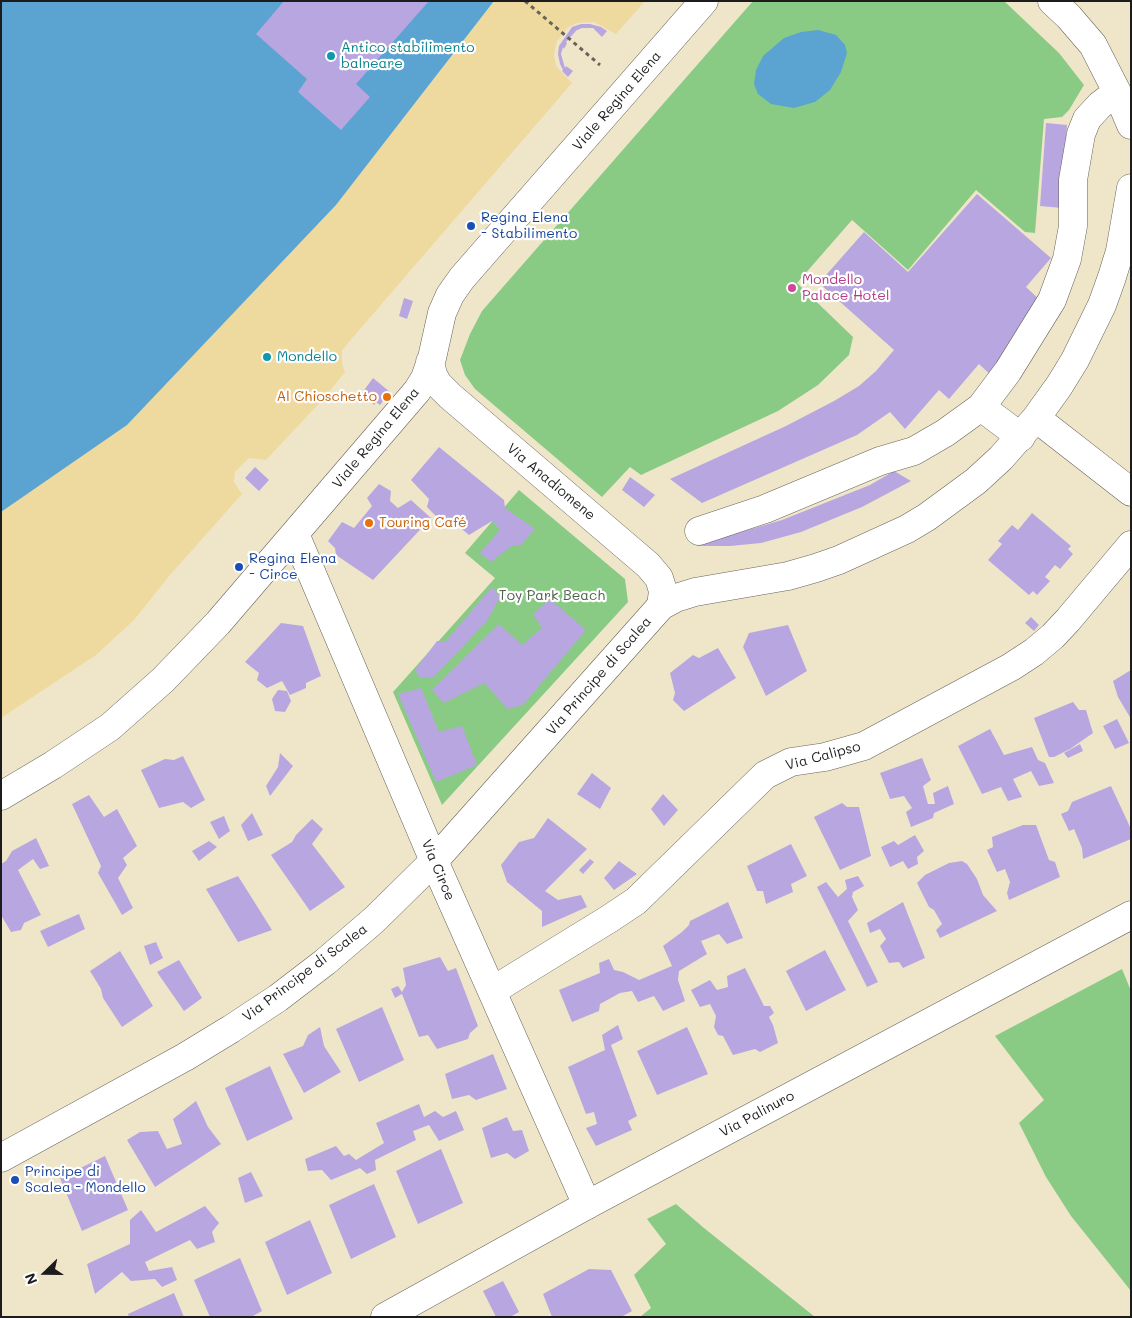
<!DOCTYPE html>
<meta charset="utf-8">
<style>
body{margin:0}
#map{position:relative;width:1132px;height:1318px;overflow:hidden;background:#efe6ca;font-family:Mali,sans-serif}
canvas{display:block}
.frame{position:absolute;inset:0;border:2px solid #1c1c1c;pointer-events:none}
.north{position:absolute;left:20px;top:1248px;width:50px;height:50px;-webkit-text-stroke:4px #fff;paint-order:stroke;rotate:248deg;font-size:14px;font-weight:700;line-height:20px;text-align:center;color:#1c1c1c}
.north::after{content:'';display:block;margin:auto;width:18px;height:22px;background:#1c1c1c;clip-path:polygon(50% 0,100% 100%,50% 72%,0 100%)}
</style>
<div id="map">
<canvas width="1132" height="1318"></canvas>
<div class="frame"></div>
<div class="north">N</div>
</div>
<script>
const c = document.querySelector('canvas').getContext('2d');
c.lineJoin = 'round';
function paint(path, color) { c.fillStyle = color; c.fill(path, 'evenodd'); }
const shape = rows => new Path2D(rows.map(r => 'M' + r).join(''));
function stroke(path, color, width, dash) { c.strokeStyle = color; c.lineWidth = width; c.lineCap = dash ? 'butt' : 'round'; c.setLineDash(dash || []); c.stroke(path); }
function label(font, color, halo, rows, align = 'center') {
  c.font = font + ' Mali,sans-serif'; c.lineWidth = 4.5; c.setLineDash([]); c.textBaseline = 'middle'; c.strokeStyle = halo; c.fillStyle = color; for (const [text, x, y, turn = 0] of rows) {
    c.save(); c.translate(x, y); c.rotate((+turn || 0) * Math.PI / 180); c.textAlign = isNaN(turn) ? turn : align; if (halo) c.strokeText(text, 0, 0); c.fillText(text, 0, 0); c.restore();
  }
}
paint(shape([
 [753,1,1004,1,1059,53,1084,85,1069,110,1062,117,1044,119,1035,233,1025,232,976,190,908,270,852,220,797,283,853,337,849,355,818,385,778,411,641,475,630,467,602,497,475,389,465,375,460,360,470,334,482,311],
 [519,490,625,579,628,602,442,805,393,692,495,578,465,553],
 [1122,969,1131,991,1131,1291,1071,1216,1046,1177,1019,1123,1044,1100,995,1036],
 [676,1204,704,1228,815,1317,640,1317,651,1308,634,1275,666,1244,647,1219]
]), '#89cb84');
paint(shape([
 [494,1,645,1,616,34,594,22,577,23,567,28,556,43,554,56,556,66,572,83,342,350,342,363,345,372,325,397,266,460,249,458,235,472,234,482,242,494,170,575,134,620,96,655,1,718,1,512,127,424,336,205]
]), '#eeda9e');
paint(shape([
 [1,1,494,1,336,205,127,425,1,512],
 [818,30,836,35,845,45,847,53,841,72,830,90,815,102,794,108,771,104,758,94,754,84,756,70,763,56,784,38,801,32]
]), '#5ba4d2');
paint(shape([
 [284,1,429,1,356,84,370,97,341,130,298,92,307,79,256,34],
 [581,24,590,24,601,27,607,31,602,37,593,28,582,28,575,31,576,31,566,42,567,43,564,49,563,47,561,54,565,68,566,66,573,71,568,77,562,71,563,70,560,64,558,54,559,46,572,27],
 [1046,123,1067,125,1062,208,1040,206],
 [977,194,1051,258,1026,287,1045,305,997,381,979,364,949,399,939,390,905,429,890,412,857,435,702,503,670,479,786,426,834,401,859,386,876,371,894,350,819,283,864,232,908,272],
 [404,298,413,301,407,319,399,316],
 [373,378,390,392,380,405,376,402,374,405,362,393],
 [439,447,504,500,505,508,535,529,520,546,513,545,491,562,480,553,500,530,492,521,469,535,451,520,442,522,427,507,429,499,411,480],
 [255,467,269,480,259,491,245,478],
 [894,471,911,481,862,507,801,532,761,543,730,546,697,546,697,538,730,531,741,532,782,520,870,485],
 [630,477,655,495,644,507,622,490],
 [379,484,391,491,390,501,398,508,411,500,431,518,373,580,336,555,335,548,328,541,342,522,354,528,372,506,367,498],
 [1032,513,1071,546,1068,549,1073,554,1060,569,1055,565,1045,577,1050,581,1037,595,1033,591,1029,595,988,560,1002,544,998,541,1012,525,1018,530],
 [492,587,500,597,487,621,434,677,420,678,415,670,437,641,446,641],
 [550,599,586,630,523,705,508,709,484,683,444,703,432,690,499,624,522,645,542,628,533,614],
 [1031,617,1039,625,1034,631,1025,623],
 [281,623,303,626,321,676,306,683,306,688,290,695,282,681,267,688,257,680,259,673,245,662],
 [788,625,807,671,766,696,743,647,749,633],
 [718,648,736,678,684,711,673,700,675,693,670,673,693,655,699,658],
 [1131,670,1131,719,1118,697,1113,681],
 [421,688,439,732,462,726,477,765,436,782,398,694],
 [278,690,287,691,291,701,285,712,275,711,272,699],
 [1073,702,1079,710,1086,710,1093,733,1070,749,1054,757,1049,757,1034,718],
 [1117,719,1129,743,1115,749,1103,726],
 [990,729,1004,755,1032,747,1038,760,1045,763,1054,783,1039,786,1031,771,1013,779,1022,797,1008,801,1001,787,982,794,958,746],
 [1080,744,1083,751,1068,758,1064,753],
 [280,753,293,766,270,796,266,786,278,767],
 [183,756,205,800,191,808,183,802,159,808,141,770,165,759,174,760],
 [922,758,931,780,923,786,928,804,935,804,933,793,948,786,954,804,934,813,933,818,911,827,906,812,912,808,904,796,890,799,880,773],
 [592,773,611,788,600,809,577,794],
 [1111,786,1131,829,1131,839,1083,859,1082,848,1074,829,1069,831,1061,814,1068,811,1072,802],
 [663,794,678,810,664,826,651,809],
 [89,795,104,817,117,809,137,846,123,858,127,865,118,878,133,908,122,915,98,873,101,866,72,804],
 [842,803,847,807,859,807,871,856,840,870,814,817],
 [252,813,263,835,248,841,241,825],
 [224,816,230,831,219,839,210,822],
 [548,818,587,849,545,891,558,900,581,895,587,907,542,927,542,911,507,882,501,865,519,842,534,838],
 [312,819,323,829,312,844,345,887,310,911,271,855,292,842,296,835],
 [1023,825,1036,825,1049,860,1055,862,1060,877,1009,900,1007,893,1010,882,1005,869,997,872,987,850,993,847,992,837],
 [915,835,924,851,917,857,918,864,908,869,903,861,890,867,881,847,894,841,898,845],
 [36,838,49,866,40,869,33,859,18,870,41,915,24,923,21,930,11,932,1,915,1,864,6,861,12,851],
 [209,841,217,847,199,861,192,851],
 [791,844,807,876,791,884,793,892,766,904,763,891,757,891,747,866],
 [590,859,594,862,583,874,579,870],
 [619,861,637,874,614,890,604,878],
 [962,861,967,864,977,879,983,895,997,911,940,938,936,930,942,924,934,910,929,907,917,883,925,875,949,863],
 [238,876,272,930,238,942,206,889],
 [858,876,864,886,853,892,852,897,858,910,848,921,878,982,867,987,817,887,826,882,838,897,847,889,845,880],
 [728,902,743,938,727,944,719,934,701,941,707,954,679,971,678,980,685,1001,663,1011,654,996,638,1002,632,991,620,993,600,1004,599,1011,572,1022,559,990,600,973,599,963,609,959,614,970,623,972,639,980,672,966,663,946,682,932,689,925,690,921],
 [903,902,925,958,903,968,899,962,889,963,880,946,886,939,880,929,870,933,867,923],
 [79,914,85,929,48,947,40,931],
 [156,942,163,958,150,965,144,946],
 [825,950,846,990,806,1011,786,971],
 [120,951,153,1006,122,1027,103,998,101,989,90,971],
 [440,957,448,971,456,968,478,1026,470,1033,468,1039,437,1049,428,1035,419,1037,402,994,395,998,391,989,398,986,402,992,406,985,403,968],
 [179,960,202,998,184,1011,157,972],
 [745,968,764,1006,770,1006,774,1013,769,1017,773,1025,778,1043,760,1052,755,1049,733,1055,723,1036,718,1035,714,1027,716,1016,710,1004,700,1007,691,990,710,980,717,990,728,987,727,976],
 [382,1007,404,1060,359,1082,336,1029],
 [618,1025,623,1039,611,1045,637,1116,628,1121,632,1130,596,1146,586,1128,597,1124,594,1112,586,1114,568,1067,605,1050,602,1035],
 [320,1027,324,1046,341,1072,304,1093,283,1054,303,1046,308,1035],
 [687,1027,708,1074,657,1095,637,1051],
 [493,1054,507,1089,476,1100,469,1095,452,1099,445,1074],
 [270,1066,293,1119,247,1141,225,1088],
 [196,1101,208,1127,221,1144,155,1187,127,1140,140,1132,158,1131,167,1149,182,1144,173,1119],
 [419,1104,424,1117,435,1111,443,1117,456,1111,464,1130,439,1141,429,1125,413,1131,416,1140,375,1160,376,1170,367,1174,360,1168,331,1180,322,1170,308,1171,305,1159,336,1146,344,1156,349,1154,356,1160,384,1143,376,1123],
 [507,1117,513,1131,522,1130,529,1151,515,1159,507,1153,491,1158,482,1128],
 [441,1149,463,1203,418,1224,396,1171],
 [105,1156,128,1210,82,1231,60,1178],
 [251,1172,263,1196,245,1203,238,1178],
 [374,1184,396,1237,351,1259,329,1205],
 [205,1206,219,1223,212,1232,215,1242,197,1249,190,1240,145,1262,149,1271,172,1267,177,1280,162,1287,155,1279,131,1281,122,1272,95,1294,87,1264,130,1244,130,1220,141,1210,156,1232],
 [310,1220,332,1273,287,1295,265,1242],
 [240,1258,262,1311,251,1317,210,1317,194,1280],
 [589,1269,611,1270,632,1311,621,1317,552,1317,543,1294],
 [503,1281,519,1312,510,1317,496,1317,483,1291],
 [174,1293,184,1317,129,1317,128,1314]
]), '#b8a6e0');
const minor = shape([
 [1052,1,1069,17,1093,45,1117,92,1131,125],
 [430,362,433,375,438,384,450,396,648,565,659,578,663,591,661,606],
 [981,407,1021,437],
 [699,531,765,509,880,461,914,451,945,433,981,407,1008,371,1052,300,1067,259,1073,226,1073,180,1081,134,1087,119,1100,105,1117,92],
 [295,534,434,861,587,1205],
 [1,796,53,765,110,727,163,680,218,623,417,391,425,378,432,358,442,313,450,295,462,278,704,1],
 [492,991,609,919,636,901,765,775,791,762,825,757,864,746,1011,667,1034,652,1053,636,1068,620,1131,545]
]);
const major = shape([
 [1036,418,1131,492],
 [1,1158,185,1057,231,1029,278,998,325,962,374,920,434,861,661,606,676,598,695,592,788,576,816,568,839,560,907,529,927,517,976,481,1001,458,1036,418,1059,386,1075,360,1102,305,1112,277,1120,251,1131,188],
 [385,1317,587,1205,1131,915]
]);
stroke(minor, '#666359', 29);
stroke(major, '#666359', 29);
stroke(shape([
 [525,1,600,65]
]), '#666359', 3, [4, 4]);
stroke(minor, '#fff', 28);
stroke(major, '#fff', 28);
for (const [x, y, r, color] of [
 [331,56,5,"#0f9aa8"],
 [471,226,5,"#1a4fb4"],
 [792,288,5,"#d1479c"],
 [267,357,5,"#0f9aa8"],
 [387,397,5,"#e8710a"],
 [369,523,5,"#e8710a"],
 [239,567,5,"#1a4fb4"],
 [15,1180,5,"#1a4fb4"]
]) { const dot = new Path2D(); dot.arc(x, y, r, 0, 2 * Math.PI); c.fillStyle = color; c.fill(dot); stroke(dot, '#fff', 2); }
label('14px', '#0d838f', '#fff', [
 ["Antico stabilimento",341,48],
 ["balneare",341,64],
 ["Mondello",277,357]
], 'left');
label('14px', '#1c1c1c', '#fff', [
 ["Viale Regina Elena",617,101,-49],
 ["Viale Regina Elena",376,438,-50],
 ["Via Anadiomene",551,482,40],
 ["Via Principe di Scalea",599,676,-49],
 ["Via Calipso",823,756,-15],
 ["Via Circe",438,870,67],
 ["Via Principe di Scalea",305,973,-37],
 ["Via Palinuro",757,1114,-28]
]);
label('14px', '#164399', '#fff', [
 ["Regina Elena",481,218],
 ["- Stabilimento",481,234],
 ["Regina Elena",249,559],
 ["- Circe",249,575],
 ["Principe di",25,1172],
 ["Scalea - Mondello",25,1188]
], 'left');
label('14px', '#b23c85', '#fff', [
 ["Mondello",802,280],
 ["Palace Hotel",802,296]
], 'left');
label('14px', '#c56008', '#fff', [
 ["Al Chioschetto",377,397],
 ["Touring Café",379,523,"left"]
], 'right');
label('14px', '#486246', '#fff', [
 ["Toy Park Beach",552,596]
]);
</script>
